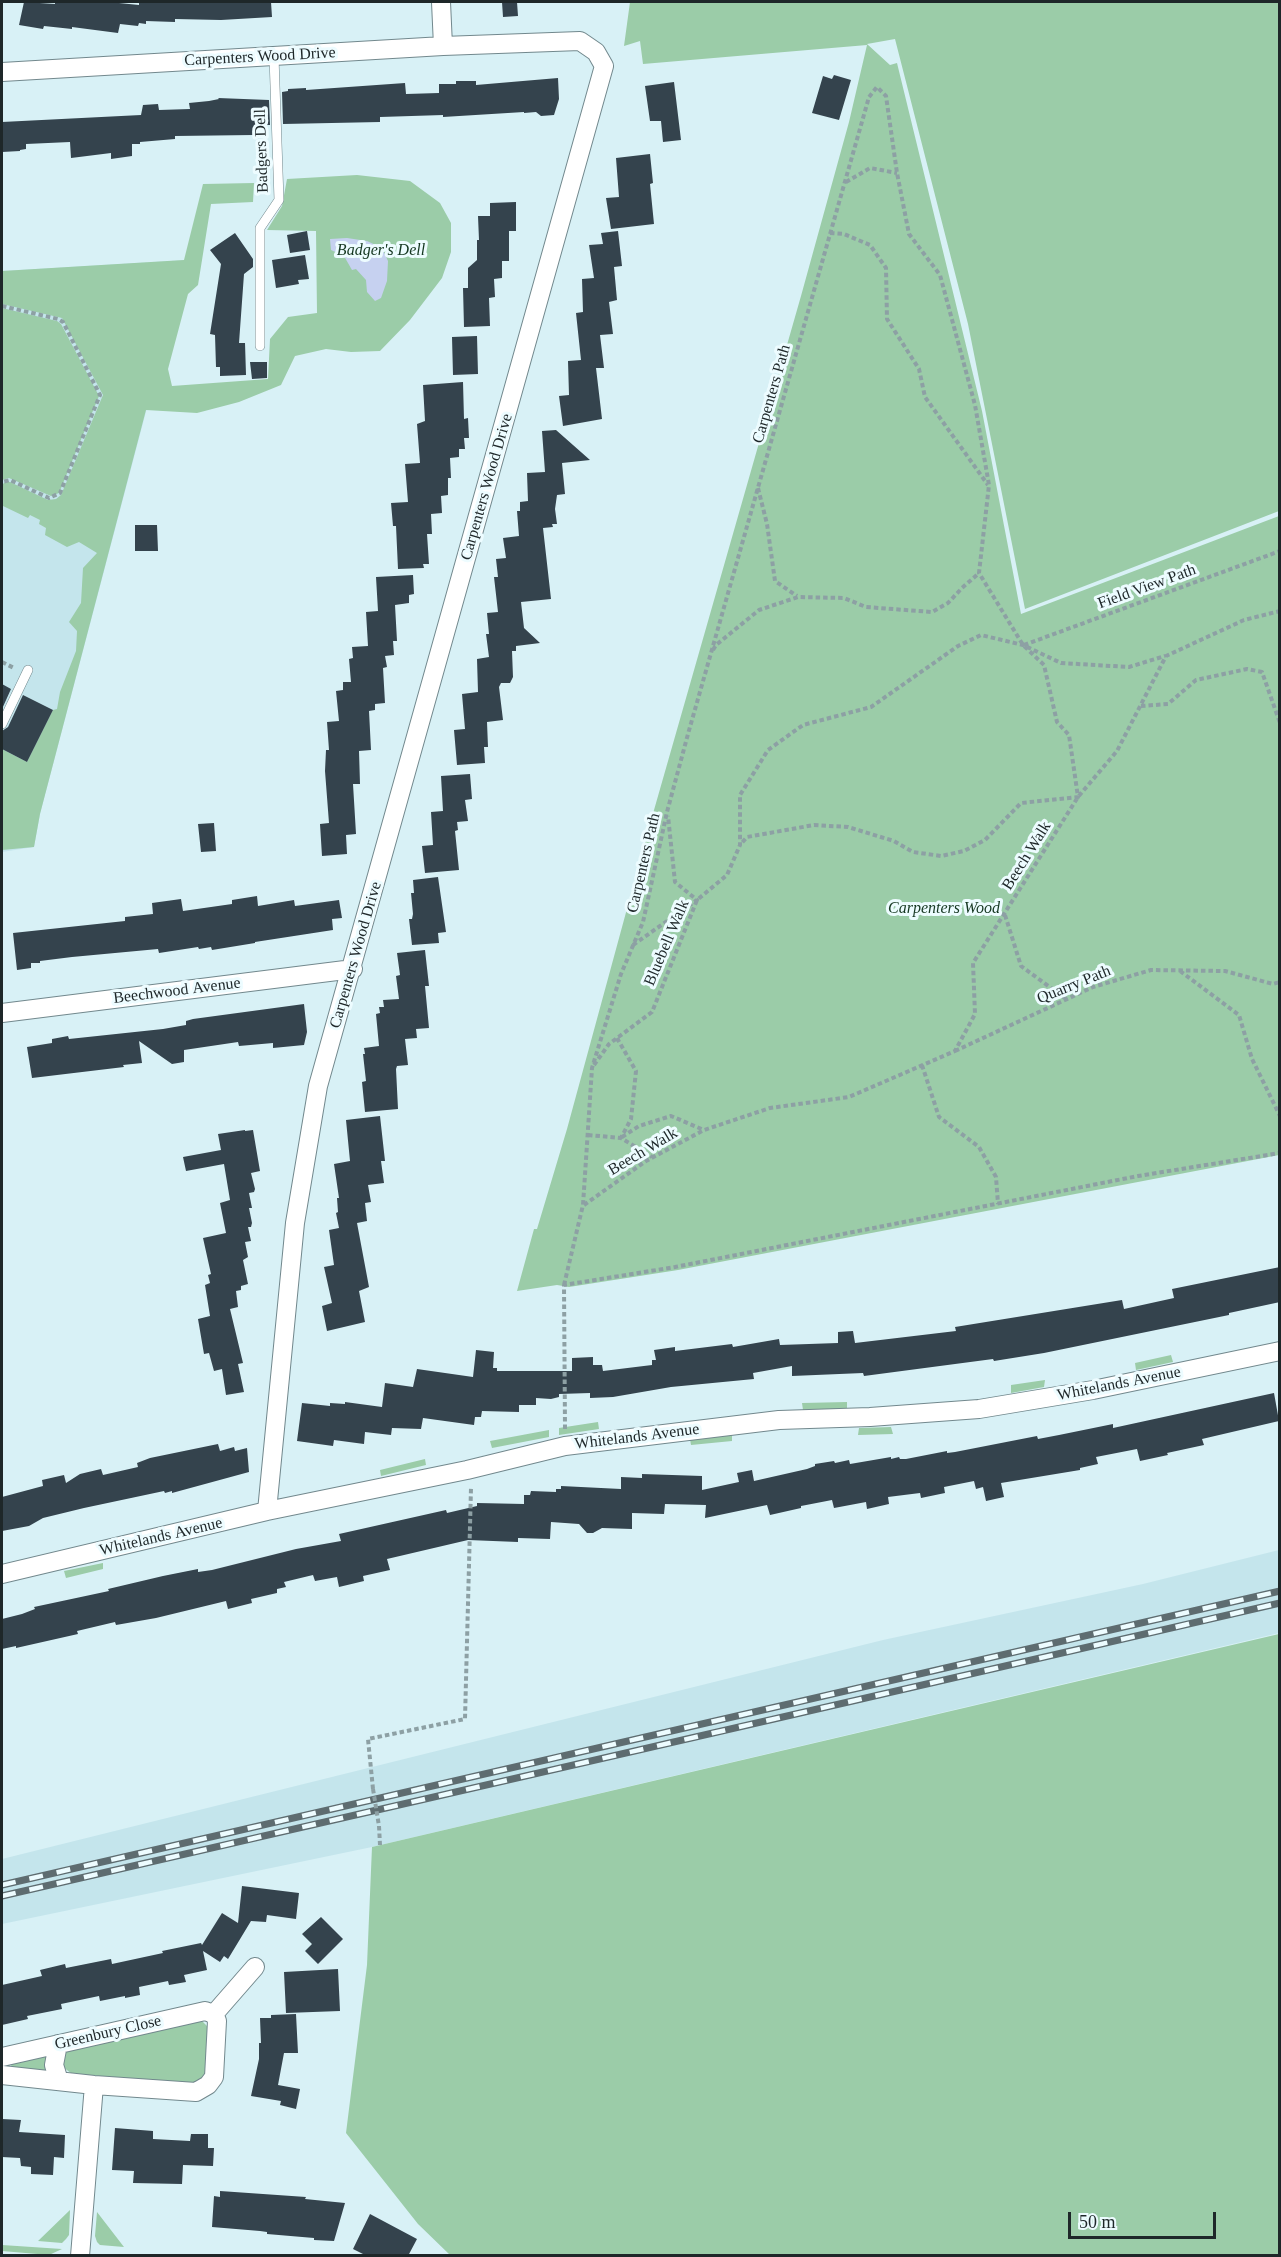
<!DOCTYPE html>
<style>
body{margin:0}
#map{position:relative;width:1281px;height:2257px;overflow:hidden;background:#d8f1f6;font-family:"Times New Roman",serif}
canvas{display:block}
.frame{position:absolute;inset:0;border:3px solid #1e2729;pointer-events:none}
.scale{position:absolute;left:1068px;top:2212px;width:148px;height:27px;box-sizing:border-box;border:3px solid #1e2729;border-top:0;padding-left:8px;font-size:18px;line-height:21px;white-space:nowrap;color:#1e2729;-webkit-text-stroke:4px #edfcff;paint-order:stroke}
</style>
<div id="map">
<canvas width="1281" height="2257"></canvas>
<div class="frame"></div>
<div class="scale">50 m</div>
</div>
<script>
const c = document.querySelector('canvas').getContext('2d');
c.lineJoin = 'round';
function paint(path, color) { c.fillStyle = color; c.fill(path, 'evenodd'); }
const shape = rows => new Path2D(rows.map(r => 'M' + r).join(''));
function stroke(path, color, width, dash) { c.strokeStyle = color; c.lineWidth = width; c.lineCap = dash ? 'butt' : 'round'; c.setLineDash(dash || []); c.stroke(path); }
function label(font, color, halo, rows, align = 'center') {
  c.font = font + ' "Times New Roman",serif'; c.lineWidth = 6; c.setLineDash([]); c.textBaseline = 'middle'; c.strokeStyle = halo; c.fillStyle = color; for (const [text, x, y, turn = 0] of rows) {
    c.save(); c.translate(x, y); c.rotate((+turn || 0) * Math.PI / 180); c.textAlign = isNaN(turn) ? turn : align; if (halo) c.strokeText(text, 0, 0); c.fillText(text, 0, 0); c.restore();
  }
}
paint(shape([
 [186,260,40,814,34,847,2,852,2,271],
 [1279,1550,1279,1633,372,1847,2,1924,2,1859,883,1640,1143,1584]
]), '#c4e5ec');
paint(shape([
 [630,2,1279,2,1279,511,1025,609,968,324,895,39,867,44,890,65,897,63,982,411,1021,614,1279,516,1279,1155,678,1270,569,1287,557,1285,517,1291,534,1229,537,1229,567,1129,652,817,801,296,849,122,867,45,643,64,640,41,624,46],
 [357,175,410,181,440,203,451,223,451,252,442,278,410,320,380,351,351,352,326,349,295,356,281,385,239,402,197,413,146,410,40,814,34,847,2,850,2,749,27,762,53,710,57,709,60,692,76,651,77,631,69,622,81,603,83,568,97,553,79,542,67,547,45,535,46,528,39,524,40,520,30,515,28,518,3,506,2,507,2,485,5,482,10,482,48,500,56,499,61,495,103,395,62,318,2,304,2,271,184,260,203,184,254,183,253,202,211,204,198,285,188,294,168,369,172,386,268,379,270,339,288,317,317,313,316,231,267,230,282,206,287,179],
 [2,308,57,321,61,324,99,396,59,493,51,496,9,478,2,480],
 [1171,1355,1173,1362,1136,1370,1135,1363],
 [1045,1380,1044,1387,1011,1393,1011,1385],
 [847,1402,847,1409,803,1410,802,1403],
 [598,1422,599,1429,559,1435,559,1428],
 [891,1427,893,1434,858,1435,859,1428],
 [549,1430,549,1437,492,1448,490,1441],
 [732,1435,732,1441,691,1445,690,1439],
 [425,1459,426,1465,381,1476,380,1470],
 [103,1563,103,1569,66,1578,64,1571],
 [1279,1634,1279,2255,450,2255,418,2224,346,2133,367,1965,372,1847],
 [202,2021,210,2029,208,2074,197,2083,72,2074,63,2067,62,2061,64,2055,69,2049],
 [46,2055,48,2068,44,2071,12,2067,11,2065,11,2062],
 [70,2210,69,2235,66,2239,62,2243,38,2241],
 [97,2212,124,2247,100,2245,97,2242,95,2236],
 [2,2245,62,2249,49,2255,2,2251]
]), '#9bcca8');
paint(shape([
 [347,238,367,241,382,248,388,261,387,281,381,298,375,301,367,292,366,280,356,269,352,270,344,256,331,250,330,239]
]), '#c6d1f0');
paint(shape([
 [24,2,55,4,55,2,109,2,139,5,139,2,271,2,272,17,221,20,175,19,175,22,146,21,146,24,139,23,138,26,120,24,118,33,72,27,72,29,44,26,43,29,19,25],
 [502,2,517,2,518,16,503,17],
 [834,75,851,80,839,120,812,113,823,76,832,79],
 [558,78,559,99,554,115,541,116,536,112,524,113,524,112,443,117,443,115,380,117,380,122,283,124,282,92,288,91,288,89,306,88,306,90,405,83,406,94,439,93,439,84,456,84,456,81,476,81,476,85],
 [674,82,681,140,663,142,661,121,650,121,645,86],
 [218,98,269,100,270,125,265,125,265,132,253,132,253,135,175,136,175,139,140,142,140,144,132,144,132,156,111,159,111,153,71,158,70,142,26,144,26,149,20,150,20,151,2,152,2,122,141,115,143,105,158,104,159,110,190,109,189,103,209,101,219,99],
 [650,154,653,183,650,184,654,224,611,229,606,198,619,197,616,158],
 [516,202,516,231,509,231,509,261,502,261,502,278,494,279,495,297,489,298,490,326,464,327,463,288,468,288,468,268,477,260,477,240,479,240,478,216,490,216,490,203],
 [307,231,310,250,290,253,287,235],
 [618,231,622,266,614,267,617,300,609,302,613,334,600,335,604,368,596,368,602,419,563,426,559,396,569,395,568,361,581,360,576,313,583,312,582,279,594,278,589,245,603,244,601,233],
 [235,233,253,259,253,267,244,274,239,343,245,343,246,375,220,376,220,367,216,367,215,335,210,334,221,264,210,250],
 [305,255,309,279,298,280,299,284,276,288,272,260],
 [477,336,478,374,453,375,452,337],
 [250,362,267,362,267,378,252,379],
 [463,382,464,419,468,418,469,438,464,438,465,449,459,449,459,457,450,458,451,478,448,478,448,495,441,496,442,513,431,514,432,534,427,534,429,564,423,564,424,568,398,569,396,526,393,526,391,503,408,502,405,464,420,463,417,424,425,421,423,385],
 [556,430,590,460,562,463,565,494,557,495,555,509,557,524,552,524,553,527,543,528,551,599,521,602,524,628,540,643,516,646,516,651,512,651,513,677,510,683,501,683,499,687,503,720,487,722,488,747,484,747,485,763,457,765,454,730,465,729,462,694,478,692,477,659,489,657,486,634,489,634,487,613,498,612,494,577,498,577,496,559,506,558,503,538,519,536,517,511,520,511,520,502,528,501,527,473,545,472,542,431],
 [135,525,157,525,158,551,135,551],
 [413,575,414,594,409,595,409,603,395,605,397,641,393,641,394,655,385,656,387,667,383,668,385,703,375,704,375,710,369,711,371,750,359,751,360,784,353,784,356,834,346,835,347,854,322,856,320,824,329,823,325,771,326,750,329,750,327,722,339,721,336,691,343,690,343,682,351,682,349,659,353,658,352,647,368,646,366,612,378,611,376,577],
 [2,684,11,689,2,709],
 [23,695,53,710,27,762,2,749,2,731,8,727],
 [470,774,472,799,465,800,468,821,457,822,458,830,455,831,459,870,425,873,422,846,433,845,431,812,443,811,441,776],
 [214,823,216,851,201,852,198,824],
 [438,877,446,932,438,933,439,943,412,945,409,919,412,919,413,914,411,893,414,893,413,880],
 [257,896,258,906,294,900,295,906,339,900,342,918,332,919,333,930,255,942,255,943,212,950,211,947,199,949,198,947,159,953,158,949,72,957,40,961,40,963,31,963,31,968,17,970,13,933,125,921,125,917,153,914,152,903,181,899,183,911,232,904,232,900],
 [425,950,429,986,425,986,429,1028,416,1029,417,1038,405,1039,408,1065,397,1066,396,1069,398,1109,365,1112,362,1082,366,1081,363,1054,365,1054,364,1048,379,1046,376,1014,380,1013,379,1007,384,1007,383,1000,399,999,396,976,400,975,397,953],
 [304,1004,307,1032,304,1045,273,1048,273,1043,239,1046,238,1042,184,1050,184,1062,172,1064,139,1041,142,1063,123,1065,124,1067,32,1078,27,1047,52,1043,52,1039,68,1036,69,1039,163,1029,186,1025,186,1021,193,1019],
 [380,1116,385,1161,381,1161,384,1183,368,1185,371,1202,365,1203,367,1221,357,1223,369,1287,359,1291,365,1322,327,1331,322,1306,332,1303,324,1267,334,1265,329,1230,339,1228,336,1213,338,1212,337,1198,339,1198,334,1164,350,1161,346,1120],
 [245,1130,245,1131,253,1130,260,1171,251,1173,255,1189,254,1192,249,1193,252,1208,249,1208,252,1223,251,1227,248,1227,251,1241,245,1242,248,1257,243,1260,248,1284,241,1286,241,1290,236,1291,238,1307,230,1309,243,1363,238,1364,244,1392,226,1395,222,1369,214,1371,209,1353,204,1354,198,1319,210,1316,205,1285,210,1283,208,1275,211,1274,203,1238,226,1233,220,1203,230,1200,224,1164,186,1171,183,1157,221,1150,218,1134],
 [1280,1267,1280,1302,1229,1313,1229,1315,1044,1353,994,1361,993,1359,864,1376,863,1373,792,1376,792,1366,753,1373,754,1379,671,1387,613,1397,590,1398,590,1393,559,1394,559,1397,551,1399,536,1398,536,1405,519,1405,519,1412,482,1411,481,1417,475,1417,474,1425,423,1418,421,1429,392,1428,391,1435,365,1432,364,1444,334,1440,333,1446,297,1441,302,1403,330,1406,330,1403,345,1404,345,1402,382,1407,385,1383,413,1387,417,1369,473,1377,476,1350,494,1352,493,1368,497,1368,497,1371,572,1371,572,1358,593,1357,593,1365,602,1365,603,1371,652,1365,652,1360,656,1360,654,1350,675,1347,675,1351,732,1344,733,1347,779,1339,780,1345,838,1343,838,1332,853,1331,855,1343,956,1331,955,1327,1122,1300,1124,1309,1174,1298,1172,1289],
 [1274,1393,1279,1421,1202,1439,1204,1445,1167,1453,1168,1455,1140,1461,1137,1449,1096,1457,1098,1464,1080,1468,1080,1470,1001,1483,1004,1497,986,1501,983,1487,976,1489,974,1481,944,1487,945,1493,921,1498,920,1493,888,1497,889,1504,867,1509,866,1502,834,1508,832,1500,801,1506,801,1508,770,1515,767,1505,705,1518,706,1505,665,1504,664,1514,632,1513,632,1529,602,1528,593,1533,587,1533,579,1524,551,1522,550,1539,518,1538,518,1542,468,1540,387,1559,390,1570,363,1576,364,1581,339,1587,337,1577,315,1581,313,1575,284,1582,286,1587,277,1589,277,1593,251,1599,252,1603,228,1609,226,1601,156,1618,116,1625,115,1622,77,1631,78,1634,16,1648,16,1646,2,1649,2,1619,22,1614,35,1609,34,1607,109,1591,108,1589,163,1576,198,1569,198,1572,212,1570,296,1549,341,1541,339,1534,446,1510,447,1513,477,1506,477,1503,524,1504,524,1495,530,1495,531,1491,556,1492,556,1489,561,1489,561,1486,621,1489,621,1477,642,1478,642,1474,702,1476,702,1490,739,1482,737,1473,752,1470,754,1481,807,1469,815,1466,815,1464,834,1461,835,1463,849,1460,850,1464,891,1457,891,1459,899,1457,900,1459,906,1459,947,1451,947,1453,955,1452,1037,1436,1038,1439,1059,1435,1113,1424,1113,1428],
 [218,1444,220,1451,234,1447,235,1451,247,1448,249,1472,172,1493,172,1491,165,1493,164,1491,84,1508,43,1518,29,1526,2,1531,2,1497,43,1486,42,1480,64,1475,66,1483,80,1474,101,1469,103,1475,138,1467,137,1463,150,1458],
 [242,1886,299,1893,296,1919,267,1915,266,1922,251,1921,228,1959,224,1956,220,1962,203,1951,207,1970,184,1975,186,1982,169,1985,168,1981,139,1987,140,1995,125,1998,125,1996,100,2001,99,1996,61,2004,62,2009,27,2016,28,2019,2,2025,2,1985,42,1976,40,1970,65,1964,66,1968,111,1959,112,1964,163,1953,162,1951,201,1943,202,1945,222,1913,238,1923],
 [321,1917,343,1939,318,1964,305,1951,312,1944,302,1934],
 [338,1969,340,2011,286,2013,284,1972],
 [296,2014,298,2053,284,2053,278,2085,300,2089,296,2109,280,2105,281,2101,251,2096,259,2059,259,2043,261,2043,260,2018,271,2018,271,2015],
 [2,2119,21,2120,19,2132,65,2135,64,2158,54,2157,53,2175,31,2174,31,2167,21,2166,20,2158,2,2157],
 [115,2128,153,2131,153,2139,190,2141,191,2134,208,2134,208,2148,214,2148,213,2166,183,2165,182,2184,133,2183,134,2171,112,2170],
 [220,2191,306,2197,305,2199,345,2203,334,2241,314,2240,314,2238,267,2234,267,2232,260,2231,212,2227,214,2196,220,2197],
 [370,2214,417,2239,408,2256,367,2256,353,2249]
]), '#34434d');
const lane = shape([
 [260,346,260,228,279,200,274,57],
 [2,724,28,670]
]);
const street = shape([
 [441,2,443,46],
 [2,72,443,46,580,41,596,52,604,66,318,1086,295,1223,267,1511],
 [2,1013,353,969],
 [2,1574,267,1511,467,1470,565,1446,779,1420,870,1417,979,1409,1093,1390,1280,1351],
 [214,2014,255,1967],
 [58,2044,54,2065,59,2081],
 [2,2057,205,2011,214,2014,217,2021,214,2077,208,2085,196,2092,94,2085,2,2075],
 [80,2256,94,2085]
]);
stroke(lane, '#72888d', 10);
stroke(street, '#72888d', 20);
stroke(shape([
 [846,182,870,168,897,173],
 [830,233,844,234,870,245,886,268,887,319,919,369,925,397,988,485],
 [2,306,58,319,63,322,100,395,60,493,49,498,10,480,2,482],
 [758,488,767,524,775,581,797,596],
 [1024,645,1280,551],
 [713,650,716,645,759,610,798,597,844,598,866,607,932,612,948,603,962,588,979,573],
 [2,662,14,668],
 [1141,706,1168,704,1196,680,1247,669,1262,672,1280,723],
 [1005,915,1021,966,1066,999],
 [633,945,697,900,675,882,668,816],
 [1180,971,1239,1015,1252,1059,1280,1116],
 [617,1038,636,1071,631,1119,621,1138],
 [955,1051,1093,987,1151,970,1225,971,1273,984,1280,982],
 [594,1065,609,1044,652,1012,697,900,727,875,740,845,740,795,768,750,803,725,871,707,958,646,981,635,1023,645,1061,663,1129,667,1165,656],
 [922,1065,939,1117,979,1147,996,1177,998,1204],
 [588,1135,621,1138,652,1157],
 [622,1137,639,1126,671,1116,704,1130],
 [584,1205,646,1161,704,1130,770,1108,849,1097,955,1051,975,1014,973,963,1078,797,1117,751,1166,656,1244,620,1280,611],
 [564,1285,583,1205,592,1068,621,974,643,922,667,812,688,734,869,97,877,87,886,96,897,173,909,234,940,275,975,405,989,485,979,573,1023,645,1044,665,1057,722,1069,735,1078,797,1021,803,985,840,964,851,941,856,913,852,894,841,848,827,814,825,747,837,740,845],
 [565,1429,564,1285,675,1267,1138,1176,1280,1153],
 [373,1789,368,1739,465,1719,471,1488],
 [379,1826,380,1845]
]), '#8da0a4', 4, [4.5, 3]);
stroke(lane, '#fff', 9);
stroke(street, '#fff', 18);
const rail = shape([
 [2,1885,1280,1591],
 [2,1896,1280,1603]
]);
stroke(rail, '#5e6c70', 7);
stroke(rail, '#edfcff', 4.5, [14]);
stroke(shape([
 [373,1789,379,1826]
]), '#8da0a4', 4, [4.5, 3]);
label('16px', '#1e2729', '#edfcff', [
 ["Carpenters Wood Drive",260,57,-3],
 ["Badgers Dell",262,151,-92],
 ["Carpenters Path",772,394,-74],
 ["Carpenters Wood Drive",487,487,-74],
 ["Field View Path",1147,587,-20],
 ["Beech Walk",1027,856,-58],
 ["Carpenters Path",644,863,-77],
 ["Bluebell Walk",667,943,-67],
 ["Carpenters Wood Drive",356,955,-74],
 ["Quarry Path",1074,985,-22],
 ["Beechwood Avenue",177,991,-7],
 ["Beech Walk",643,1152,-31],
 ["Whitelands Avenue",1119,1384,-11],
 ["Whitelands Avenue",637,1437,-7],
 ["Whitelands Avenue",161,1537,-13],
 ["Greenbury Close",108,2033,-13]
]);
label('italic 16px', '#153721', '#edfcff', [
 ["Badger's Dell",381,251],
 ["Carpenters Wood",944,909]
]);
</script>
